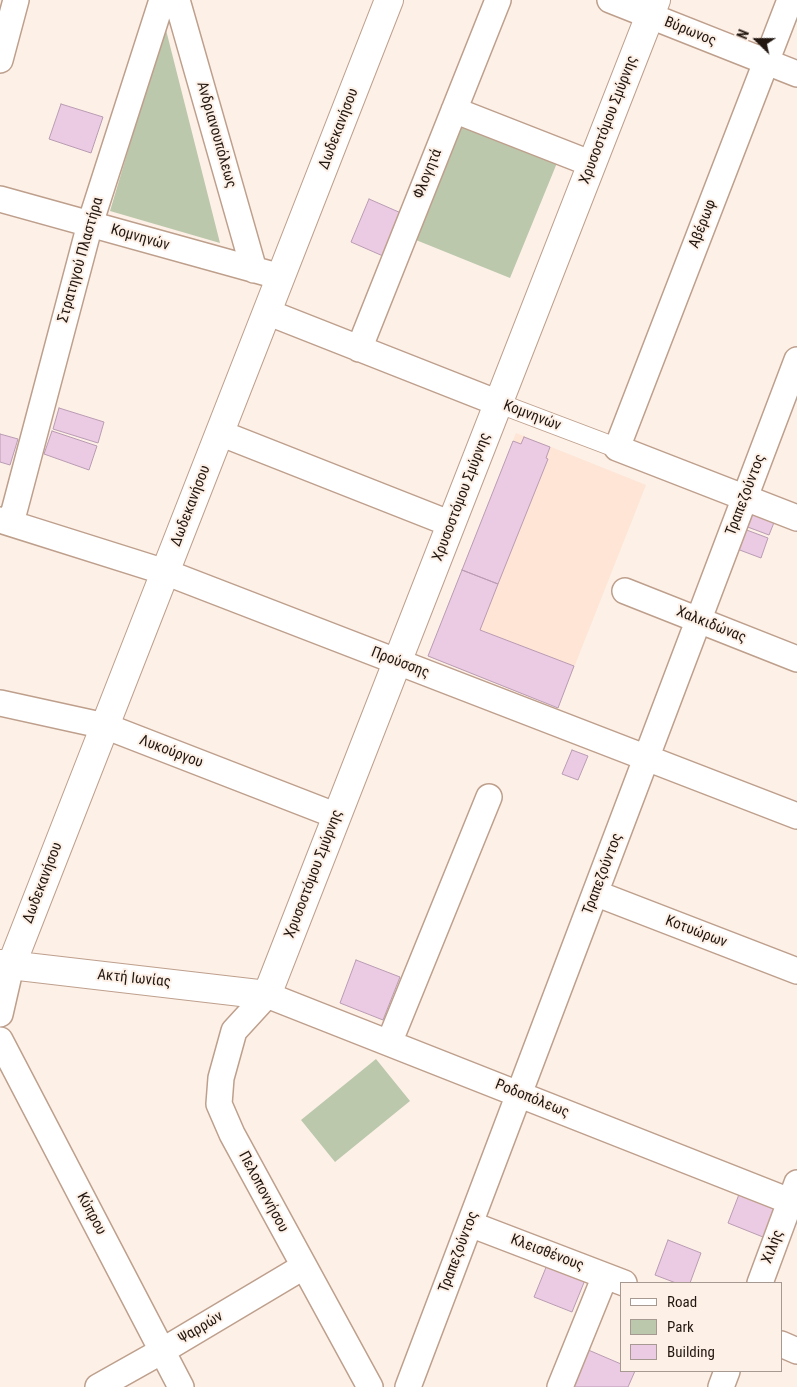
<!DOCTYPE html>
<meta charset="utf-8">
<style>
body{margin:0}
#map{position:relative;width:797px;height:1387px;overflow:hidden;background:#fdf0e7;font-family:"Roboto Condensed",sans-serif}
canvas{display:block}
.legend{position:absolute;left:620px;top:1282px;width:162px;height:90px;box-sizing:border-box;background:#fdf0e7;border:1px solid #a59991;margin:0;padding:6px 9px;list-style:none;font-size:15px;color:#221710}
.legend li{display:flex;align-items:center;gap:10px;height:25px}
.legend b{width:25px;border:1px solid #a59991}
.north{position:absolute;left:732px;top:15px;width:50px;height:50px;-webkit-text-stroke:4px #fdf0e7;paint-order:stroke;rotate:292deg;font-size:14px;font-weight:700;line-height:20px;text-align:center;color:#221710}
.north::after{content:'';display:block;margin:auto;width:18px;height:22px;background:#221710;clip-path:polygon(50% 0,100% 100%,50% 72%,0 100%)}
</style>
<div id="map">
<canvas width="797" height="1387"></canvas>
<ul class="legend">
<li><b style="height:6px;background:#fff"></b>Road</li>
<li><b style="height:14px;background:#bbc8ac"></b>Park</li>
<li><b style="height:14px;background:#ebcae3"></b>Building</li>
</ul>
<div class="north">N</div>
</div>
<script>
const c = document.querySelector('canvas').getContext('2d');
c.lineJoin = 'round';
function paint(path, color) { c.fillStyle = color; c.fill(path, 'evenodd'); }
const shape = rows => new Path2D(rows.map(r => 'M' + r).join(''));
function stroke(path, color, width, dash) { c.strokeStyle = color; c.lineWidth = width; c.lineCap = dash ? 'butt' : 'round'; c.setLineDash(dash || []); c.stroke(path); }
function label(font, color, halo, rows, align = 'center') {
  c.font = font + ' "Roboto Condensed",sans-serif'; c.lineWidth = 4; c.setLineDash([]); c.textBaseline = 'middle'; c.strokeStyle = halo; c.fillStyle = color; for (const [text, x, y, turn = 0] of rows) {
    c.save(); c.translate(x, y); c.rotate((+turn || 0) * Math.PI / 180); c.textAlign = isNaN(turn) ? turn : align; if (halo) c.strokeText(text, 0, 0); c.fillText(text, 0, 0); c.restore();
  }
}
paint(shape([
 [516,433,646,485,558,708,428,656]
]), '#fee5d6');
paint(shape([
 [165,26,220,243,110,211],
 [460,118,559,158,510,278,411,238],
 [376,1059,410,1101,335,1162,301,1120]
]), '#bbc8ac');
const building = shape([
 [61,104,103,117,91,153,49,139,61,104],
 [369,199,401,213,383,256,351,242,369,199],
 [59,408,104,422,98,443,53,429,59,408],
 [52,431,97,446,89,470,44,454,52,431],
 [0,434,18,439,10,465,0,462,0,434],
 [524,437,550,447,546,458,548,459,498,584,462,570,513,441,521,444,524,437],
 [751,511,775,520,769,535,745,526,751,511],
 [744,529,768,538,761,558,737,549,744,529],
 [462,570,498,584,480,630,574,666,558,708,428,656,462,570],
 [572,750,588,756,578,780,562,774,572,750],
 [356,960,400,977,383,1020,340,1003,356,960],
 [743,1184,783,1199,768,1239,728,1223,743,1184],
 [668,1240,701,1253,690,1283,676,1283,655,1275,668,1240],
 [547,1265,585,1280,572,1312,534,1297,547,1265],
 [586,1349,621,1364,621,1371,635,1371,628,1387,570,1387,586,1349]
]);
paint(building, '#ebcae3');
stroke(building, '#b99cb2', 1);
const pedestrian = shape([
 [498,403,617,448]
]);
const minor = shape([
 [177,0,254,270],
 [610,0,797,74],
 [790,0,617,448,797,518],
 [0,60,16,0],
 [454,110,592,164],
 [0,199,281,277],
 [267,312,498,403],
 [359,349,498,0],
 [220,433,451,524],
 [0,520,165,572,797,816],
 [11,523,90,224,162,0],
 [625,591,797,659],
 [0,703,105,726,337,816],
 [595,893,797,971],
 [0,1014,11,966],
 [0,1040,181,1387],
 [389,1043,489,797],
 [470,1224,624,1283],
 [760,1283,797,1183],
 [781,1344,797,1351],
 [98,1387,162,1351,303,1267],
 [370,1387,232,1134,219,1104,221,1078,234,1031,267,995,797,1204],
 [408,1387,797,360],
 [560,1387,605,1276],
 [721,1387,727,1371]
]);
const tertiary = shape([
 [0,964,267,995,656,0],
 [11,966,389,0]
]);
stroke(pedestrian, '#be9f8c', 21);
stroke(minor, '#be9f8c', 28);
stroke(tertiary, '#be9f8c', 30);
stroke(pedestrian, '#fff', 19);
stroke(minor, '#fff', 25);
stroke(tertiary, '#fff', 28);
label('15px', '#221710', '#fdf0e7', [
 ["Βύρωνος",690,32,22],
 ["Χρυσοστόμου Σμύρνης",609,120,-69],
 ["Δωδεκανήσου",339,129,-69],
 ["Ανδριανουπόλεως",216,135,74],
 ["Φλογητά",428,174,-68],
 ["Αβέρωφ",703,224,-69],
 ["Κομνηνών",140,238,16],
 ["Στρατηγού Πλαστήρα",81,260,-74],
 ["Κομνηνών",532,416,21],
 ["Τραπεζούντος",746,495,-69],
 ["Χρυσοστόμου Σμύρνης",462,497,-69],
 ["Δωδεκανήσου",191,506,-69],
 ["Χαλκιδώνας",711,625,22],
 ["Προύσσης",400,663,21],
 ["Λυκούργου",171,752,21],
 ["Χρυσοστόμου Σμύρνης",314,874,-69],
 ["Τραπεζούντος",603,874,-69],
 ["Δωδεκανήσου",43,883,-69],
 ["Κοτυώρων",696,932,21],
 ["Ακτή Ιωνίας",134,979,6],
 ["Ροδοπόλεως",532,1099,22],
 ["Πελοποννήσου",263,1192,62],
 ["Κύπρου",91,1214,62],
 ["Χιλής",773,1247,-69],
 ["Τραπεζούντος",459,1252,-69],
 ["Κλεισθένους",547,1253,21],
 ["Ψαρρών",201,1328,-31]
]);
</script>
